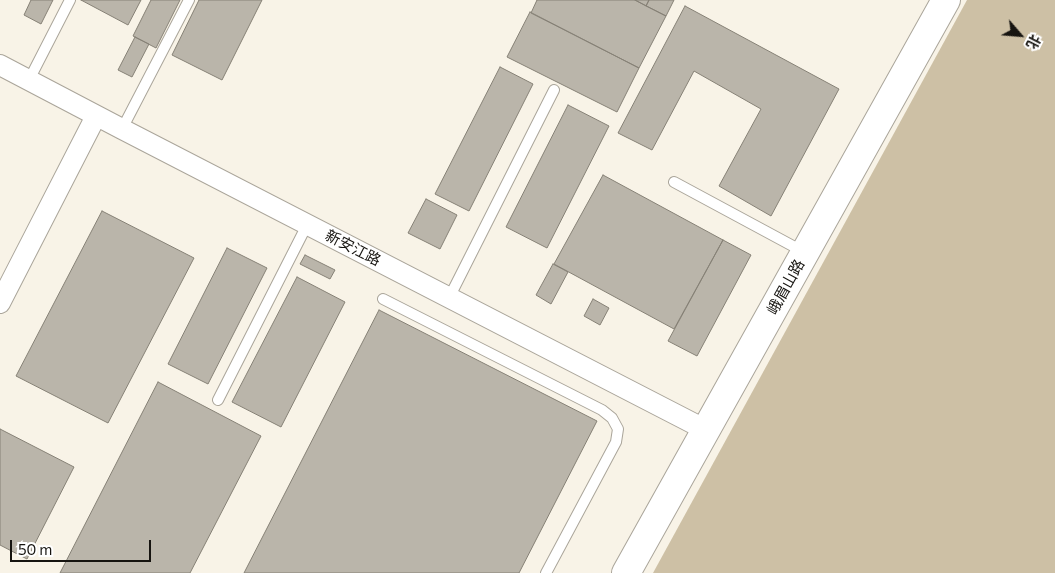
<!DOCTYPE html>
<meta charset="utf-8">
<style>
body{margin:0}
#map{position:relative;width:1055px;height:573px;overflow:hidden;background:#f8f3e7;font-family:Commissioner,"Noto Sans SC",sans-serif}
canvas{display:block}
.north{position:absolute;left:995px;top:10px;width:50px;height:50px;-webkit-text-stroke:4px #fff;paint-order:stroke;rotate:117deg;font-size:14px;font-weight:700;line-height:20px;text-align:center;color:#161410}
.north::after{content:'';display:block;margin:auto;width:18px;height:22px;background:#161410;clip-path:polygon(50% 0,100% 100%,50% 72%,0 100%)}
.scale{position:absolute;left:10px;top:540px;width:141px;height:22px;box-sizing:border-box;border:2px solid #161410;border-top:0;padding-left:6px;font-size:15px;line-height:18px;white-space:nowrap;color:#161410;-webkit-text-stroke:4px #fff;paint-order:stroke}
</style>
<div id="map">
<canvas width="1055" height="573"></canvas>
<div class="north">北</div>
<div class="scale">50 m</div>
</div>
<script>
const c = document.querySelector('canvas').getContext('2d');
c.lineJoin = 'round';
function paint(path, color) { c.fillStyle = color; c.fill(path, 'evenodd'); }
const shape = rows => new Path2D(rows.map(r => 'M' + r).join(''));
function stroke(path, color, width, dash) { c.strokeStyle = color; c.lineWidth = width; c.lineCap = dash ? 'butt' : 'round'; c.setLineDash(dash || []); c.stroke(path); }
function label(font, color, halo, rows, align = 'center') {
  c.font = font + ' Commissioner,"Noto Sans SC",sans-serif'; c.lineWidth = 4; c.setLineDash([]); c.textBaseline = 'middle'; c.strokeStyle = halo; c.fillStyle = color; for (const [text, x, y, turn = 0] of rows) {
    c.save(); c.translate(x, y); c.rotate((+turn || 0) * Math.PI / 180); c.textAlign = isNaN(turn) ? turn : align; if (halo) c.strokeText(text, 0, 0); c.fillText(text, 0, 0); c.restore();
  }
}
paint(shape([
 [967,0,1055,0,1055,573,653,573]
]), '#cdc0a5');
const building = shape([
 [31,0,53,0,41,24,24,15,31,0],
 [81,0,141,0,128,25,81,0],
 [151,0,180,0,156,48,133,36,151,0],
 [199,0,262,0,222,80,172,55,199,0],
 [537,0,635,0,666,16,639,68,531,13,537,0],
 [635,0,649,0,646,6,635,0],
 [649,0,674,0,666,16,646,6,649,0],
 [685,6,839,89,771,216,719,186,761,109,694,71,652,150,618,133,685,6],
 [530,12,639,68,617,112,507,57,530,12],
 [135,37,149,44,132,77,118,70,135,37],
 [500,67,533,84,469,211,435,194,500,67],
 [568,105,609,126,547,248,506,227,568,105],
 [603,175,723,240,674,329,554,264,603,175],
 [426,199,457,215,440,249,408,233,426,199],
 [102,211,194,258,108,423,16,376,102,211],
 [723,240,751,255,697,356,668,341,723,240],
 [227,248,267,268,208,384,168,364,227,248],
 [305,255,335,270,330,279,300,264,305,255],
 [553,264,568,272,551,304,536,295,553,264],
 [297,277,345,302,281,427,232,402,297,277],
 [593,299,609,308,600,325,584,316,593,299],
 [379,310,597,421,519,573,244,573,379,310],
 [158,382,261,436,190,573,60,573,158,382],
 [0,429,74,467,27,559,0,545,0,429]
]);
paint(building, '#bab5aa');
stroke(building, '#868176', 1);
const lane = shape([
 [29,80,70,0],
 [122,129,189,0],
 [674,182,804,252],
 [449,298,554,90],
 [383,299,602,410,612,418,618,429,616,442,546,573],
 [218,400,307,225]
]);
const street = shape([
 [0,65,122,129,706,430],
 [0,303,96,116]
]);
const secondary = shape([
 [626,573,946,0]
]);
stroke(lane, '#aaa59a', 12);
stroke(street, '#aaa59a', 22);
stroke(secondary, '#aaa59a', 30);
stroke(lane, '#fff', 10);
stroke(street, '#fff', 20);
stroke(secondary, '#fff', 28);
label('15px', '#161410', '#fff', [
 ["新安江路",353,248,27],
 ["峨眉山路",786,287,-61]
]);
</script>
